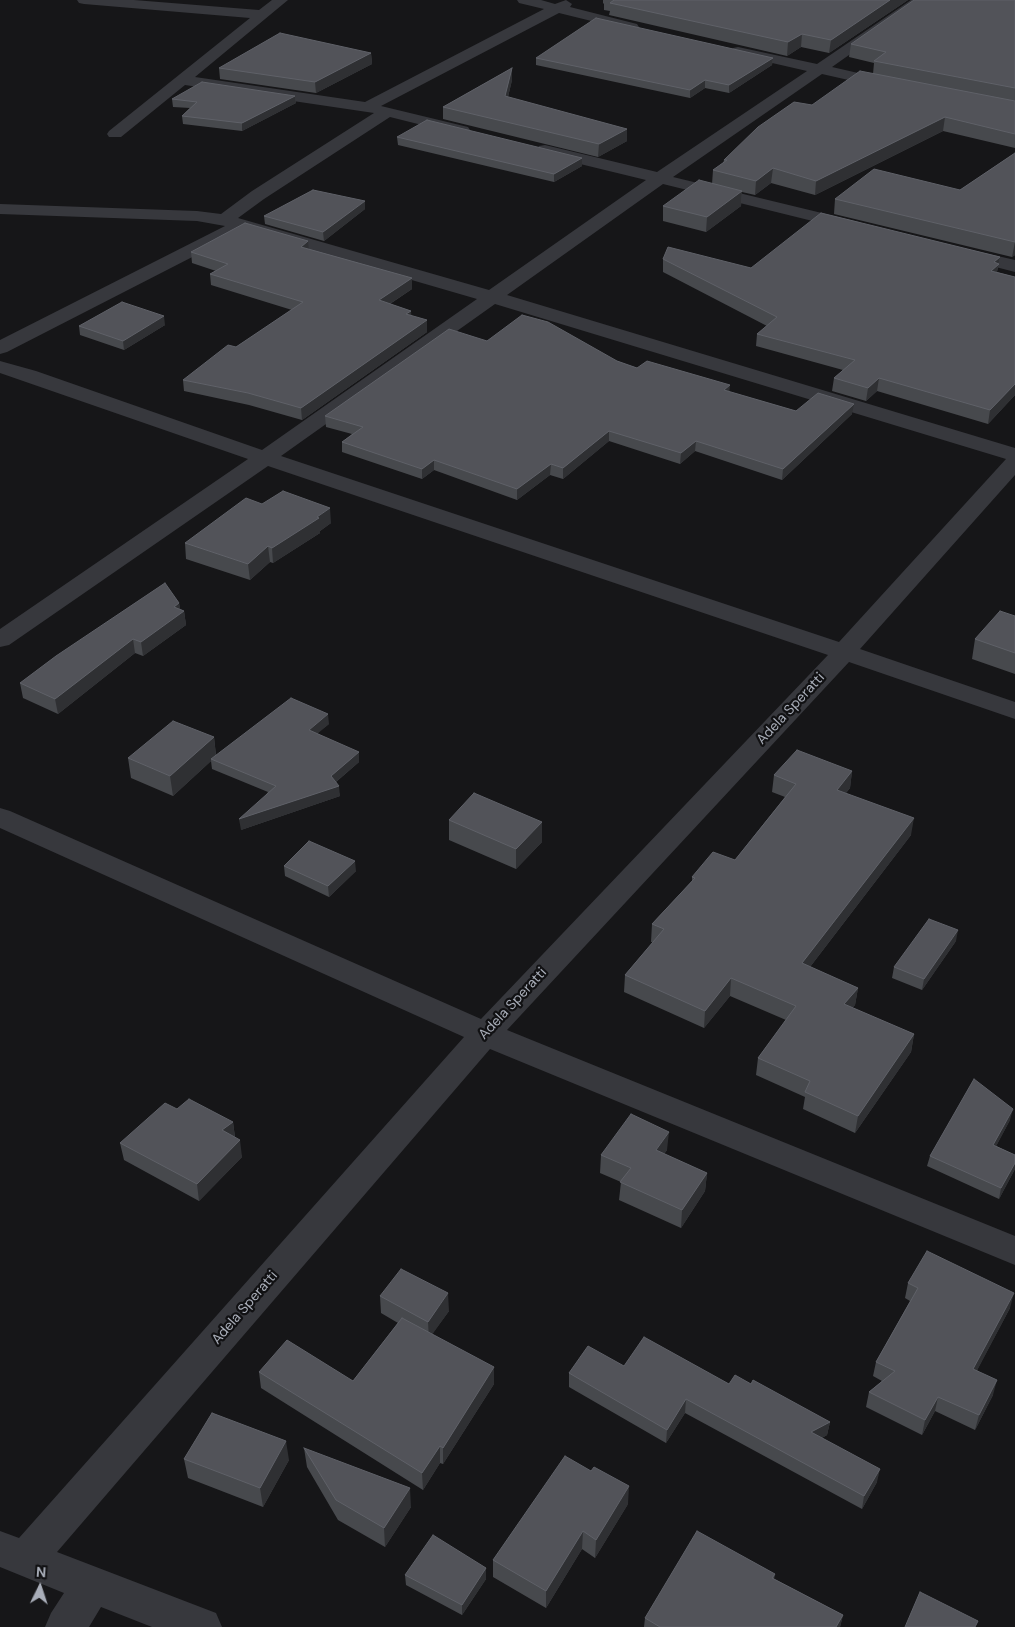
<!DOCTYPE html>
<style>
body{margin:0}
#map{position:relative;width:1015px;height:1627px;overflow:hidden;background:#161618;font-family:"DM Sans",sans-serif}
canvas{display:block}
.north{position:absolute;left:15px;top:1562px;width:50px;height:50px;-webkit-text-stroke:4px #111113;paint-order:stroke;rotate:4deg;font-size:14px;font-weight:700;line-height:20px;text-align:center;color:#a8adb8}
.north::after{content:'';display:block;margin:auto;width:18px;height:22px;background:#a8adb8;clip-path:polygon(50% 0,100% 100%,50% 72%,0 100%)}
</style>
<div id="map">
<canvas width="1015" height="1627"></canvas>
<div class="north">N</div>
</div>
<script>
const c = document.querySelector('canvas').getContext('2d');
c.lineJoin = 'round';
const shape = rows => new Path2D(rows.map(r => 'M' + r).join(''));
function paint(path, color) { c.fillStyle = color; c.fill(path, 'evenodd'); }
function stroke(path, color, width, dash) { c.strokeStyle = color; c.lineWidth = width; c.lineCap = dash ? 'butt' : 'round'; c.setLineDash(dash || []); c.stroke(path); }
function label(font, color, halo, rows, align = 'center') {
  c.font = font + ' "DM Sans",sans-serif'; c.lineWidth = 4.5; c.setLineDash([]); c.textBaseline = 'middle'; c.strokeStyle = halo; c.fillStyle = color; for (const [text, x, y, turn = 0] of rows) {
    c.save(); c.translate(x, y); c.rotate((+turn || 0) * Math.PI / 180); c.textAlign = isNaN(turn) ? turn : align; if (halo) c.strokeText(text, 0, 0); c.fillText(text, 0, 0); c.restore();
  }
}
paint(shape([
 [77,0,134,0,259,10,272,0,288,0,195,77,365,102,544,9,519,3,517,0,541,0,555,4,566,0,572,4,570,7,637,24,639,27,637,30,632,31,559,13,381,106,468,127,470,130,468,133,462,135,390,117,264,199,238,218,489,290,646,180,539,154,537,150,539,146,545,145,657,172,807,71,733,54,731,51,733,48,738,47,817,64,911,0,927,0,832,67,893,81,896,84,893,87,888,89,822,74,673,177,859,222,862,226,859,230,853,231,663,184,507,295,1015,448,1015,475,860,649,1015,702,1015,719,849,662,507,1030,1015,1236,1015,1265,490,1049,57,1552,216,1613,222,1627,152,1627,101,1607,89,1627,45,1627,51,1613,64,1593,0,1567,0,1531,19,1538,464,1037,0,828,0,808,10,811,481,1019,828,655,268,466,9,645,0,647,0,629,248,459,0,373,0,361,36,371,262,450,477,299,243,231,7,352,0,354,0,340,225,226,197,221,0,214,0,204,197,211,221,214,252,191,374,113,185,85,121,137,109,137,107,134,109,131,250,18,84,4,79,3,77,0],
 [495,304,1006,459,839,642,281,456,495,304],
 [963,248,1015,260,1015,272,957,257,954,253,957,249,963,248]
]), '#37383d');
paint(shape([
 [603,0,908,0,829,53,801,47,787,56,609,15,610,11,604,10,604,4,603,3],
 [1015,0,1015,148,943,131,815,195,771,183,755,195,742,192,741,206,706,232,663,221,663,206,712,184,713,170,723,163,724,160,812,105,873,74,874,63,849,57,851,44],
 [371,53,372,64,316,93,220,79,219,68],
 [536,58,773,58,772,65,729,93,705,88,690,98,536,65],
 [512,68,512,80,508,97,627,141,598,157,443,119,443,107],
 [295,96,296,103,242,131,183,124,182,116,190,108,173,107,172,99],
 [397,137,582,158,582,166,554,182,398,145],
 [1015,153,1015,255,1012,257,834,214,835,199,960,190],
 [365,209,324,241,265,224,264,216],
 [309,249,412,278,412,289,390,304,411,311,411,315,427,332,302,420,249,405,184,391,183,380,236,347,292,310,211,285,210,274,216,271,192,263,191,252],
 [1000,257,997,272,1015,277,1015,395,988,424,877,391,866,401,832,391,834,378,843,370,756,346,757,334,767,326,663,272,663,259,751,268],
 [165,325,124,350,80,335,79,326],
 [487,341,617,361,637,368,729,392,796,411,852,414,782,480,695,451,680,464,609,441,563,479,550,475,517,500,434,470,422,479,342,452,342,442,352,434,326,427,325,416],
 [262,504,331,523,320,531,320,533,273,563,270,562,250,580,186,559,185,543],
 [179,603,180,609,184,611,186,625,143,656,135,653,58,714,23,698,20,683],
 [1015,616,1015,674,972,659,975,639],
 [329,724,317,733,359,762,336,782,340,796,241,830,268,792,212,769,211,761,173,796,131,778,128,758,214,737,216,755],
 [852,771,850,788,846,793,911,835,810,967,858,988,855,1005,852,1008,914,1034,911,1052,855,1133,803,1109,805,1097,756,1075,758,1058,786,1020,730,996,704,1028,624,992,625,975,653,942,651,942,652,924,692,881,692,877,735,860,785,797,772,792,774,775],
 [449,820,542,842,516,869,449,840],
 [284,866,356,871,329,897,285,876],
 [956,941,922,990,892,978,894,967],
 [177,1109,233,1122,235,1137,242,1157,199,1201,124,1160,120,1143],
 [1010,1120,996,1146,1015,1155,1015,1169,999,1199,927,1166,930,1156],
 [667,1150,664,1154,707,1173,705,1191,681,1228,619,1200,621,1182,600,1173,601,1155],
 [908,1283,1010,1308,977,1370,993,1395,975,1430,935,1411,922,1435,866,1407,869,1392,882,1381,873,1376,876,1362,910,1301,905,1298],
 [380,1296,449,1311,432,1334,494,1384,443,1464,440,1463,423,1490,261,1388,259,1372,353,1381,398,1323,381,1313],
 [624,1366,729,1384,751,1384,830,1422,827,1435,822,1438,877,1482,862,1509,685,1413,666,1443,569,1387,569,1373],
 [304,1448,411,1507,385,1547,338,1520,307,1467],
 [184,1459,289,1460,263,1507,188,1478],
 [628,1504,595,1558,582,1549,546,1608,493,1577,493,1560],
 [486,1568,486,1579,462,1615,406,1585,405,1575],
 [775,1574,774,1579,843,1615,840,1627,644,1627,645,1618]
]), '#47494d');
paint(shape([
 [890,0,908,0,829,53,831,40],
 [802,34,801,47,787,56,788,42],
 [371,53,372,64,316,93,315,82],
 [773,58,772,65,729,93,729,85],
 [512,68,512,80,505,109,505,96],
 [705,80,705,88,690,98,690,90],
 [295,96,296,103,242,131,242,123],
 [945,117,943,131,815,195,816,181],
 [627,129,627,141,598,157,599,144],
 [582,158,582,166,554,182,554,174],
 [773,168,771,183,755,195,756,181],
 [742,191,741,206,706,232,707,217],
 [365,201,365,209,324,241,323,232],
 [308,241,309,252,301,247],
 [1015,242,1015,255,1012,257],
 [1000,257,996,276,991,271,994,262],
 [412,278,412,289,379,311,379,300],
 [411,311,412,322,406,314],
 [164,316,165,325,124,350,123,341],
 [427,320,427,332,302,420,301,408],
 [879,378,877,391,866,401,868,388],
 [1015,384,1015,395,988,424,990,410],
 [730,385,729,396,724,390],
 [854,404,852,414,782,480,783,469],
 [609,431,609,441,563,479,563,468],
 [696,441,695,451,680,464,681,453],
 [434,460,434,470,422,479,422,469],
 [551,464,550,475,517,500,517,489],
 [330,508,331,523,320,531,320,533,273,563,272,548],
 [268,546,270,562,250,580,248,564],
 [179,603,181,613,184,611,186,625,143,656,141,642,174,607],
 [133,639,135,653,58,714,55,699],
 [328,714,329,724,310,740,309,730],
 [214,737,216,757,211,759,211,761,173,796,170,776],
 [359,752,359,762,331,786,331,776],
 [852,771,850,788,835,806,837,790],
 [339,786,340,796,241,830,239,819],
 [914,818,911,835,800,980,802,963],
 [542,822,542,842,516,869,516,849],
 [355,861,356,871,329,897,328,886],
 [958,930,956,941,922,990,924,979],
 [731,978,730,996,704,1028,705,1011],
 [858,988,855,1005,841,1021,844,1004],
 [914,1034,911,1052,855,1133,858,1116],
 [1013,1109,1010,1120,991,1156,993,1145],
 [233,1122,235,1139,222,1130],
 [669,1132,667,1150,654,1168,656,1150],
 [240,1140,242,1157,199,1201,197,1184],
 [1015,1163,1015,1169,999,1199,1001,1188],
 [707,1173,705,1191,681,1228,682,1210],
 [448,1293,449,1311,429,1339,428,1322],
 [1014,1293,1010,1308,970,1384,973,1369],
 [494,1367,494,1384,443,1464,443,1448],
 [997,1380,993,1395,975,1430,979,1415],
 [938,1397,935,1411,922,1435,925,1420],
 [686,1399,685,1413,666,1443,667,1430],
 [830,1422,827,1435,809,1445,811,1432],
 [286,1441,289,1460,263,1507,260,1488],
 [440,1446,440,1463,423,1490,422,1473],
 [880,1469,877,1482,862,1509,864,1496],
 [629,1486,628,1504,595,1558,596,1540],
 [410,1488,411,1507,385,1547,384,1528],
 [583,1531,582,1549,546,1608,546,1591],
 [486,1568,486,1579,462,1615,462,1605],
 [843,1615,840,1627,836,1627]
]), '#2f3033');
const building = shape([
 [614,0,890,0,831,40,802,34,788,42,610,3,614,0],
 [914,0,1015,0,1015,88,874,61,886,52,851,44,914,0],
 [596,18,773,58,729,85,705,80,690,90,536,58,596,18],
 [280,33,371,53,315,82,219,68,280,33],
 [512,68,505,96,627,129,599,144,443,107,512,68],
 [860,71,1015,101,1015,134,945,117,816,181,773,168,756,181,713,170,727,160,724,160,758,127,794,102,812,105,860,71],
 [202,82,295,96,242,123,182,116,197,102,172,99,202,82],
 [427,120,582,158,554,174,397,137,427,120],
 [1015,153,1015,242,835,199,874,169,960,190,1015,153],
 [699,180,742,191,707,217,663,206,699,180],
 [313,190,365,201,323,232,264,216,313,190],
 [821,213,1000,257,994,262,999,264,991,271,1015,277,1015,384,990,410,879,378,868,388,834,378,855,360,757,334,777,317,663,259,668,247,751,268,821,213],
 [245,223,308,241,301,247,412,278,379,300,411,311,406,314,427,320,301,408,248,393,183,380,228,345,236,347,303,302,210,274,228,264,191,252,245,223],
 [122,302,164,316,123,341,79,326,122,302],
 [522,315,548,322,617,361,637,368,647,361,730,385,724,390,796,411,818,393,854,404,783,469,696,441,681,453,609,431,563,468,551,464,517,489,434,460,422,469,342,442,363,427,325,416,449,329,487,341,522,315],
 [283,491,330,508,317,517,319,518,272,548,268,546,248,564,185,543,246,498,262,504,283,491],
 [165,583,179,603,174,607,184,611,141,642,133,639,55,699,20,683,56,656,165,583],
 [1000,611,1015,616,1015,653,975,639,1000,611],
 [291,698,328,714,309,730,359,752,331,776,339,786,239,819,276,786,211,759,291,698],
 [173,721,214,737,170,776,128,758,173,721],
 [797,750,852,771,837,790,914,818,802,963,858,988,844,1004,914,1034,858,1116,805,1092,810,1081,758,1058,796,1006,731,978,705,1011,625,975,664,929,652,924,695,878,692,877,713,852,735,860,796,784,774,775,797,750],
 [474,793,542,822,516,849,449,820,474,793],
 [309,841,355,861,328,886,284,866,309,841],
 [929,919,958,930,924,979,894,967,929,919],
 [974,1079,1013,1109,993,1145,1015,1155,1015,1163,1001,1188,930,1156,974,1079],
 [189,1099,233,1122,222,1130,240,1140,197,1184,120,1143,165,1103,177,1109,189,1099],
 [631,1114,669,1132,656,1150,707,1173,682,1210,620,1182,631,1168,601,1155,631,1114],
 [927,1251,1014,1293,973,1369,997,1380,979,1415,938,1397,925,1420,869,1392,895,1371,876,1362,918,1288,908,1283,927,1251],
 [401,1269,448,1293,428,1322,380,1296,401,1269],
 [402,1318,494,1367,443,1448,440,1446,422,1473,259,1372,287,1340,353,1381,402,1318],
 [644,1337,729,1384,735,1375,751,1384,753,1380,830,1422,811,1432,880,1469,864,1496,686,1399,667,1430,569,1373,588,1346,624,1366,644,1337],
 [212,1413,286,1441,260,1488,184,1459,212,1413],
 [304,1448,410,1488,384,1528,336,1500,304,1448],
 [565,1456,591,1471,594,1467,629,1486,596,1540,583,1531,546,1591,493,1560,565,1456],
 [697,1531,775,1574,772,1578,843,1615,836,1627,660,1627,645,1618,697,1531],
 [433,1535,486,1568,462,1605,405,1575,433,1535],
 [920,1592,978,1621,975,1627,905,1627,920,1592]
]);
paint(building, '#525359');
stroke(building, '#5f6168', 1);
label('14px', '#a8adb8', '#111113', [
 ["Adela Speratti",791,709,-47],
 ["Adela Speratti",513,1004,-47],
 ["Adela Speratti",245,1308,-49]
]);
</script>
